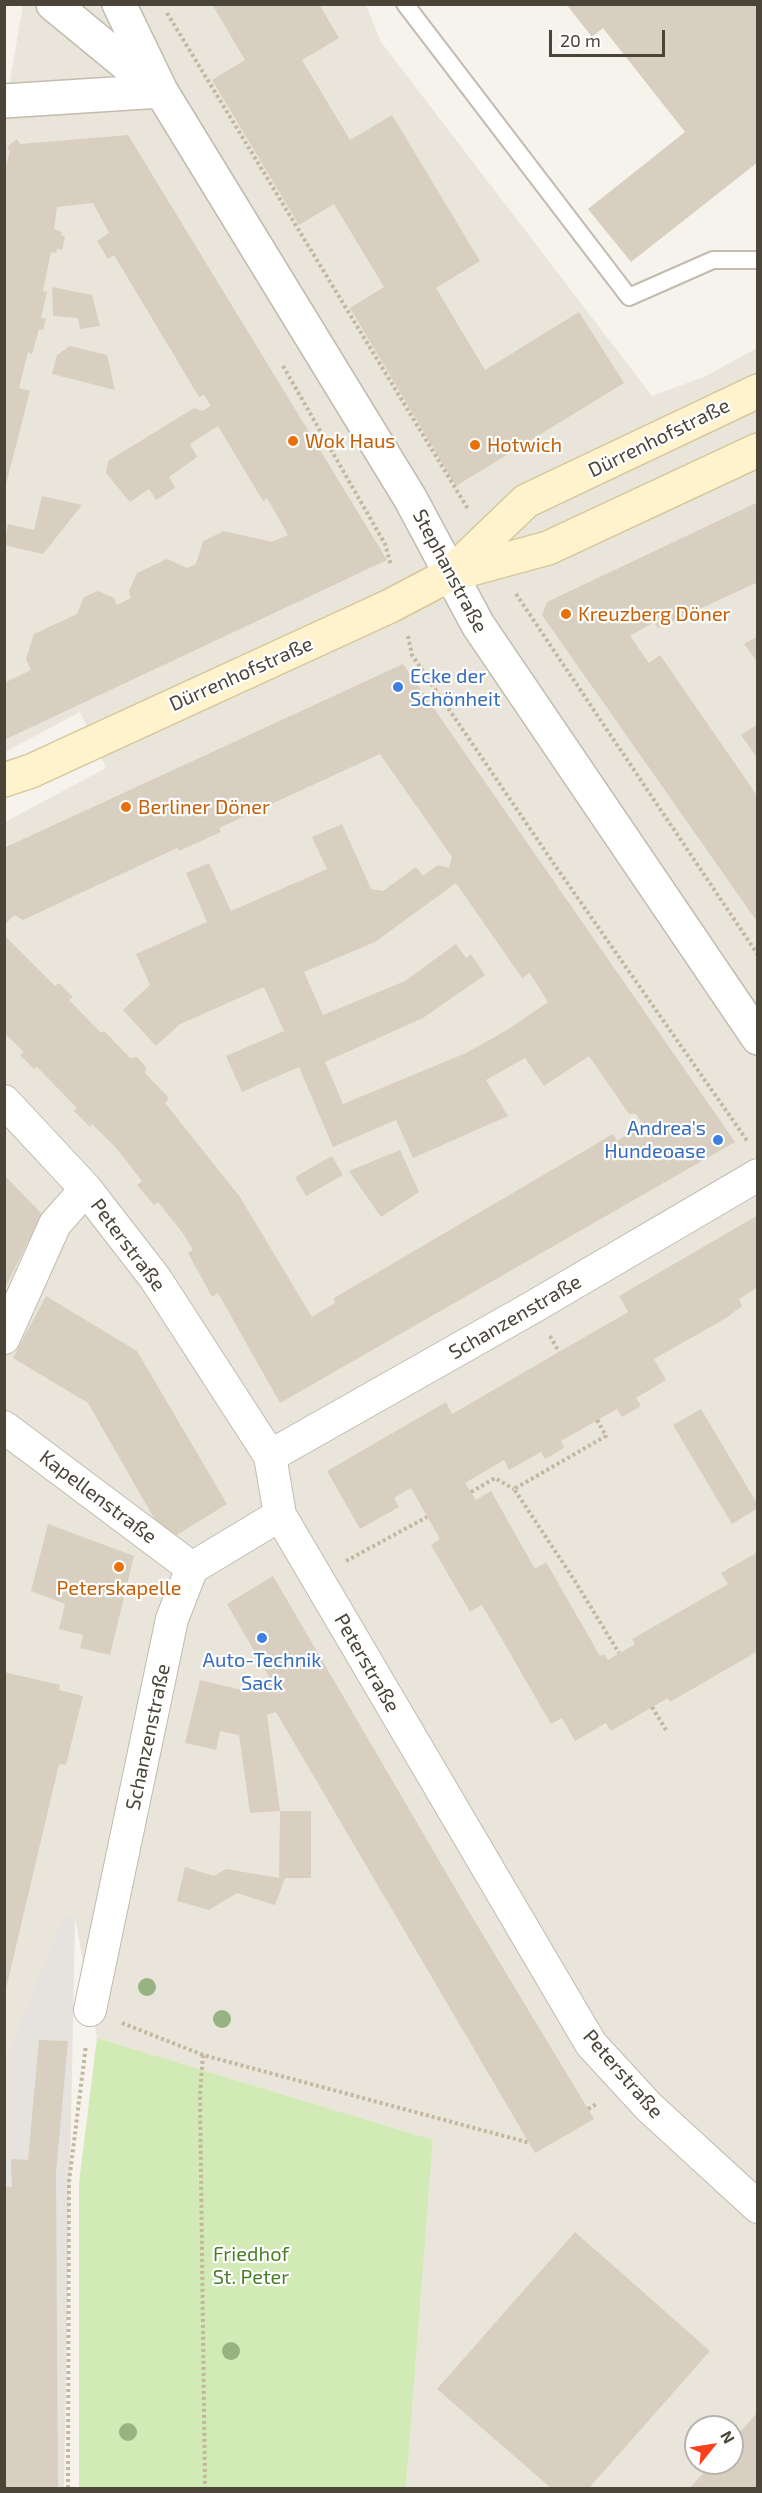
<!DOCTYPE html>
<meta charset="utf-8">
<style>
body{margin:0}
#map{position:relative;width:762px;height:2493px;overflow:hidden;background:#f6f3ec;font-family:"Exo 2",sans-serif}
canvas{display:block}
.frame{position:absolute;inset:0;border:6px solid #4b4439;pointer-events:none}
.north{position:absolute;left:684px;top:2415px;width:60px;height:60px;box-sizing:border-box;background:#fff;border:2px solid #b7b4b0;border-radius:50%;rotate:60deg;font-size:16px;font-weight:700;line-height:24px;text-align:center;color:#4b4439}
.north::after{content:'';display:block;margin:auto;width:21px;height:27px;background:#fc3f1d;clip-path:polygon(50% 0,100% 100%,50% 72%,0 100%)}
.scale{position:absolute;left:549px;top:30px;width:116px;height:27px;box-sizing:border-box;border:3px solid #4b4439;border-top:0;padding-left:8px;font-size:18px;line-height:21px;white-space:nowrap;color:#4b4439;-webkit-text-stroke:4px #fff;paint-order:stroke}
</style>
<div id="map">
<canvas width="762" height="2493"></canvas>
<div class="frame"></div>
<div class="north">N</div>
<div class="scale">20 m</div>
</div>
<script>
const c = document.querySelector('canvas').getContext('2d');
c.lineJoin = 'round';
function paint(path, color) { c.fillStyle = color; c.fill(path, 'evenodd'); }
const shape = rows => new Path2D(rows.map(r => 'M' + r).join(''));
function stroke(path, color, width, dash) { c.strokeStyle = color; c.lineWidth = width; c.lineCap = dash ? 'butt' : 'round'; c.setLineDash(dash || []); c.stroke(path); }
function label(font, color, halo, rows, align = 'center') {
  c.font = font + ' "Exo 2",sans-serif'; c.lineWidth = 4.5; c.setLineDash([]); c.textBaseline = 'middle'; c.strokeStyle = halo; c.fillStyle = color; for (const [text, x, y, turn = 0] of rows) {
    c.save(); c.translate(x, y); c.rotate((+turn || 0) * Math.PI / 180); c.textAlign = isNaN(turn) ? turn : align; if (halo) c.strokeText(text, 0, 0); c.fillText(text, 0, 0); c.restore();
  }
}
paint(shape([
 [23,5,366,5,381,42,652,396,706,376,757,348,757,2488,406,2488,433,2140,97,2038,75,1917,64,1914,5,2065,5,822,106,768,80,712,5,752,4,116],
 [696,2427,732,2427,732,2463,696,2463]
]), '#eae5da');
paint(shape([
 [64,1914,75,1917,64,2488,5,2488,4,2065]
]), '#e6e2dd');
paint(shape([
 [97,2038,433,2140,406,2488,79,2488,79,2183]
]), '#d2eab5');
paint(shape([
 [212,4,319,4,339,38,302,60,350,140,392,115,480,261,436,288,485,370,579,312,624,383,456,486,350,308,384,287,334,204,299,225,212,80,245,60],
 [566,4,758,4,758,162,631,262,588,209,685,132,603,28,592,37],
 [128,135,387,560,4,740,4,683,31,670,26,659,34,634,77,614,84,597,98,591,114,598,117,605,131,598,129,591,137,573,167,559,187,568,196,564,203,541,224,531,272,542,288,535,267,498,263,501,218,426,190,444,197,457,169,477,175,488,156,500,149,489,130,502,106,473,108,461,194,408,202,411,211,406,204,395,199,397,114,255,108,259,97,241,109,233,93,203,57,207,54,229,62,232,61,236,65,236,62,250,57,249,56,253,51,252,43,291,47,292,41,318,46,319,43,330,39,329,32,354,28,352,19,388,30,391,4,492,4,173,10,151,7,147,17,139,20,144],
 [52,287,92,295,100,326,80,329,78,318,53,316],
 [70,346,107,355,115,390,52,374,57,355],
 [42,496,82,505,43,554,4,545,8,524,34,530],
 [758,502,758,582,658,628,654,622,630,636,649,663,660,655,758,797,758,923,542,615,547,602],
 [758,636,758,663,744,644],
 [403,664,735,1142,280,1403,218,1293,212,1297,188,1253,193,1250,182,1232,158,1202,154,1205,137,1185,142,1181,117,1149,92,1124,90,1127,74,1111,77,1108,37,1067,34,1069,20,1055,24,1052,4,1033,4,935,55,986,59,983,73,997,69,1000,101,1033,104,1031,130,1058,137,1057,146,1067,145,1073,169,1098,165,1103,240,1197,312,1317,335,1303,334,1298,613,1134,617,1141,643,1125,636,1114,629,1114,589,1056,544,1086,525,1058,486,1080,508,1116,413,1158,396,1120,333,1147,299,1067,242,1092,226,1056,284,1031,264,987,180,1024,156,1046,123,1010,150,985,136,954,207,922,186,873,209,863,231,911,327,869,312,837,342,824,371,889,383,891,416,867,423,876,438,865,449,868,452,857,380,754,219,828,221,832,179,851,177,848,23,920,14,915,4,926,4,848],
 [456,883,522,978,530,973,548,1002,507,1030,466,1053,343,1104,325,1062,423,1018,485,975,471,954,466,958,456,944,405,981,323,1015,304,972,375,942],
 [758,724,758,759,741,735],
 [400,1150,419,1192,381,1217,349,1171],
 [332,1156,343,1175,306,1196,295,1177],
 [4,1175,42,1214,4,1290],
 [758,1215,758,1287,739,1299,742,1306,726,1318,654,1359,666,1380,636,1398,641,1406,622,1417,617,1409,561,1441,564,1448,545,1459,541,1452,509,1470,504,1460,465,1483,476,1500,491,1491,535,1569,546,1562,600,1656,604,1654,608,1660,635,1644,632,1639,728,1584,721,1573,758,1552,758,1651,670,1702,668,1698,611,1731,606,1723,575,1741,562,1718,551,1724,482,1605,470,1612,431,1545,440,1539,411,1488,394,1498,399,1507,360,1529,327,1471,446,1402,452,1414,628,1312,619,1296],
 [46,1296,137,1351,227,1504,167,1541,88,1403,13,1358],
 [701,1409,758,1505,758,1508,732,1524,673,1425],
 [48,1524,134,1556,110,1655,80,1648,83,1635,59,1629,65,1604,31,1591],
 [273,1576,465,1905,594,2119,535,2153,276,1712,267,1715,280,1811,250,1813,239,1735,220,1731,216,1750,185,1743,200,1680,250,1692,270,1678,227,1604],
 [4,1672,60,1685,59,1690,83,1696,66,1765,59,1764,5,1993],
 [280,1811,311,1811,311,1878,285,1878,275,1905,237,1893,209,1910,177,1901,185,1867,214,1876,226,1869,279,1878],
 [39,2040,68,2041,56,2173,58,2488,4,2488,4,2187,12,2187,11,2159,28,2160],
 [575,2232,710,2351,589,2488,551,2488,437,2389],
 [758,2412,758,2488,690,2488,712,2463,732,2463,732,2441]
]), '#d8cfc1');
const service = shape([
 [405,4,629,297,713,260,758,260]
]);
const minor = shape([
 [4,1101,86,1189,155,1278,270,1456,280,1515,591,2044,649,2107,758,2207],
 [4,1338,55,1224,86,1189],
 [4,1427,192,1568],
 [270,1456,533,1307,758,1175],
 [90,2010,172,1619,192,1568,280,1515]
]);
const tertiary = shape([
 [53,4,154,87],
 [119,4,161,91,410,498,478,625,758,1038],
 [4,101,161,91]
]);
const secondary = shape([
 [449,575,526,501,758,391],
 [4,780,31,771,390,606,449,575,548,548,758,450]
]);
stroke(service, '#c2bbae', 20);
stroke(minor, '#c2bbae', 34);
stroke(tertiary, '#c2bbae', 36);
stroke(secondary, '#d6c79b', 36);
stroke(shape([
 [167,13,468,509],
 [283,366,385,544,391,565],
 [516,594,758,955],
 [408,636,412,655,554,864,748,1142],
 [550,1336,559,1352],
 [597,1420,606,1436,514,1489,573,1578,619,1653],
 [471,1492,495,1478,514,1489],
 [346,1561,427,1517],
 [652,1707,666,1730],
 [122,2023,203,2055,530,2143],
 [203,2055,200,2095,205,2488],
 [588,2109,598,2103],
 [68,2488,69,2182,86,2045]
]), '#c4b79f', 4, [3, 3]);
stroke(service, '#fff', 16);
stroke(minor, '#fff', 32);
stroke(tertiary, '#fff', 33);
stroke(secondary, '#fff3cd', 33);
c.fillStyle = '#97b381';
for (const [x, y] of [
 [147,1987],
 [222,2019],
 [231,2351],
 [128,2432]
]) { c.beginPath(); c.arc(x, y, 9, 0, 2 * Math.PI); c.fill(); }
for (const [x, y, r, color] of [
 [293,441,6,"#e8710a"],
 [475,445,6,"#e8710a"],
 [566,614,6,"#e8710a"],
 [398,687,6,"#3f7fe0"],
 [126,807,6,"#e8710a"],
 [718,1140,6,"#3f7fe0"],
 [119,1567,6,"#e8710a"],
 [262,1638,6,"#3f7fe0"]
]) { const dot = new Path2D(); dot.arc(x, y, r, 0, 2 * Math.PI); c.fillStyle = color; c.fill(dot); stroke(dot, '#fff', 2); }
label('20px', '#4b4439', '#fff', [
 ["Dürrenhofstraße",659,438,-26],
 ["Stephanstraße",450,571,62],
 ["Dürrenhofstraße",241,674,-24],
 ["Peterstraße",128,1245,53],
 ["Schanzenstraße",515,1317,-30],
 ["Kapellenstraße",98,1497,37],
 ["Peterstraße",367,1663,60],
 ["Schanzenstraße",148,1737,-78],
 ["Peterstraße",623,2074,49]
]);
label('20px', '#c56008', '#fff', [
 ["Wok Haus",305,441],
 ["Hotwich",487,445],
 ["Kreuzberg Döner",578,614],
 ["Berliner Döner",138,807],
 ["Peterskapelle",119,1588,"center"]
], 'left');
label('20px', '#366cbe', '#fff', [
 ["Ecke der",410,676],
 ["Schönheit",410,699],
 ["Andrea's",706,1128,"right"],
 ["Hundeoase",706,1151,"right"],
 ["Auto-Technik",262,1660,"center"],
 ["Sack",262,1683,"center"]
], 'left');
label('20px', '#4a7f2a', '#fff', [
 ["Friedhof",251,2254],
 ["St. Peter",251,2277]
]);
</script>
